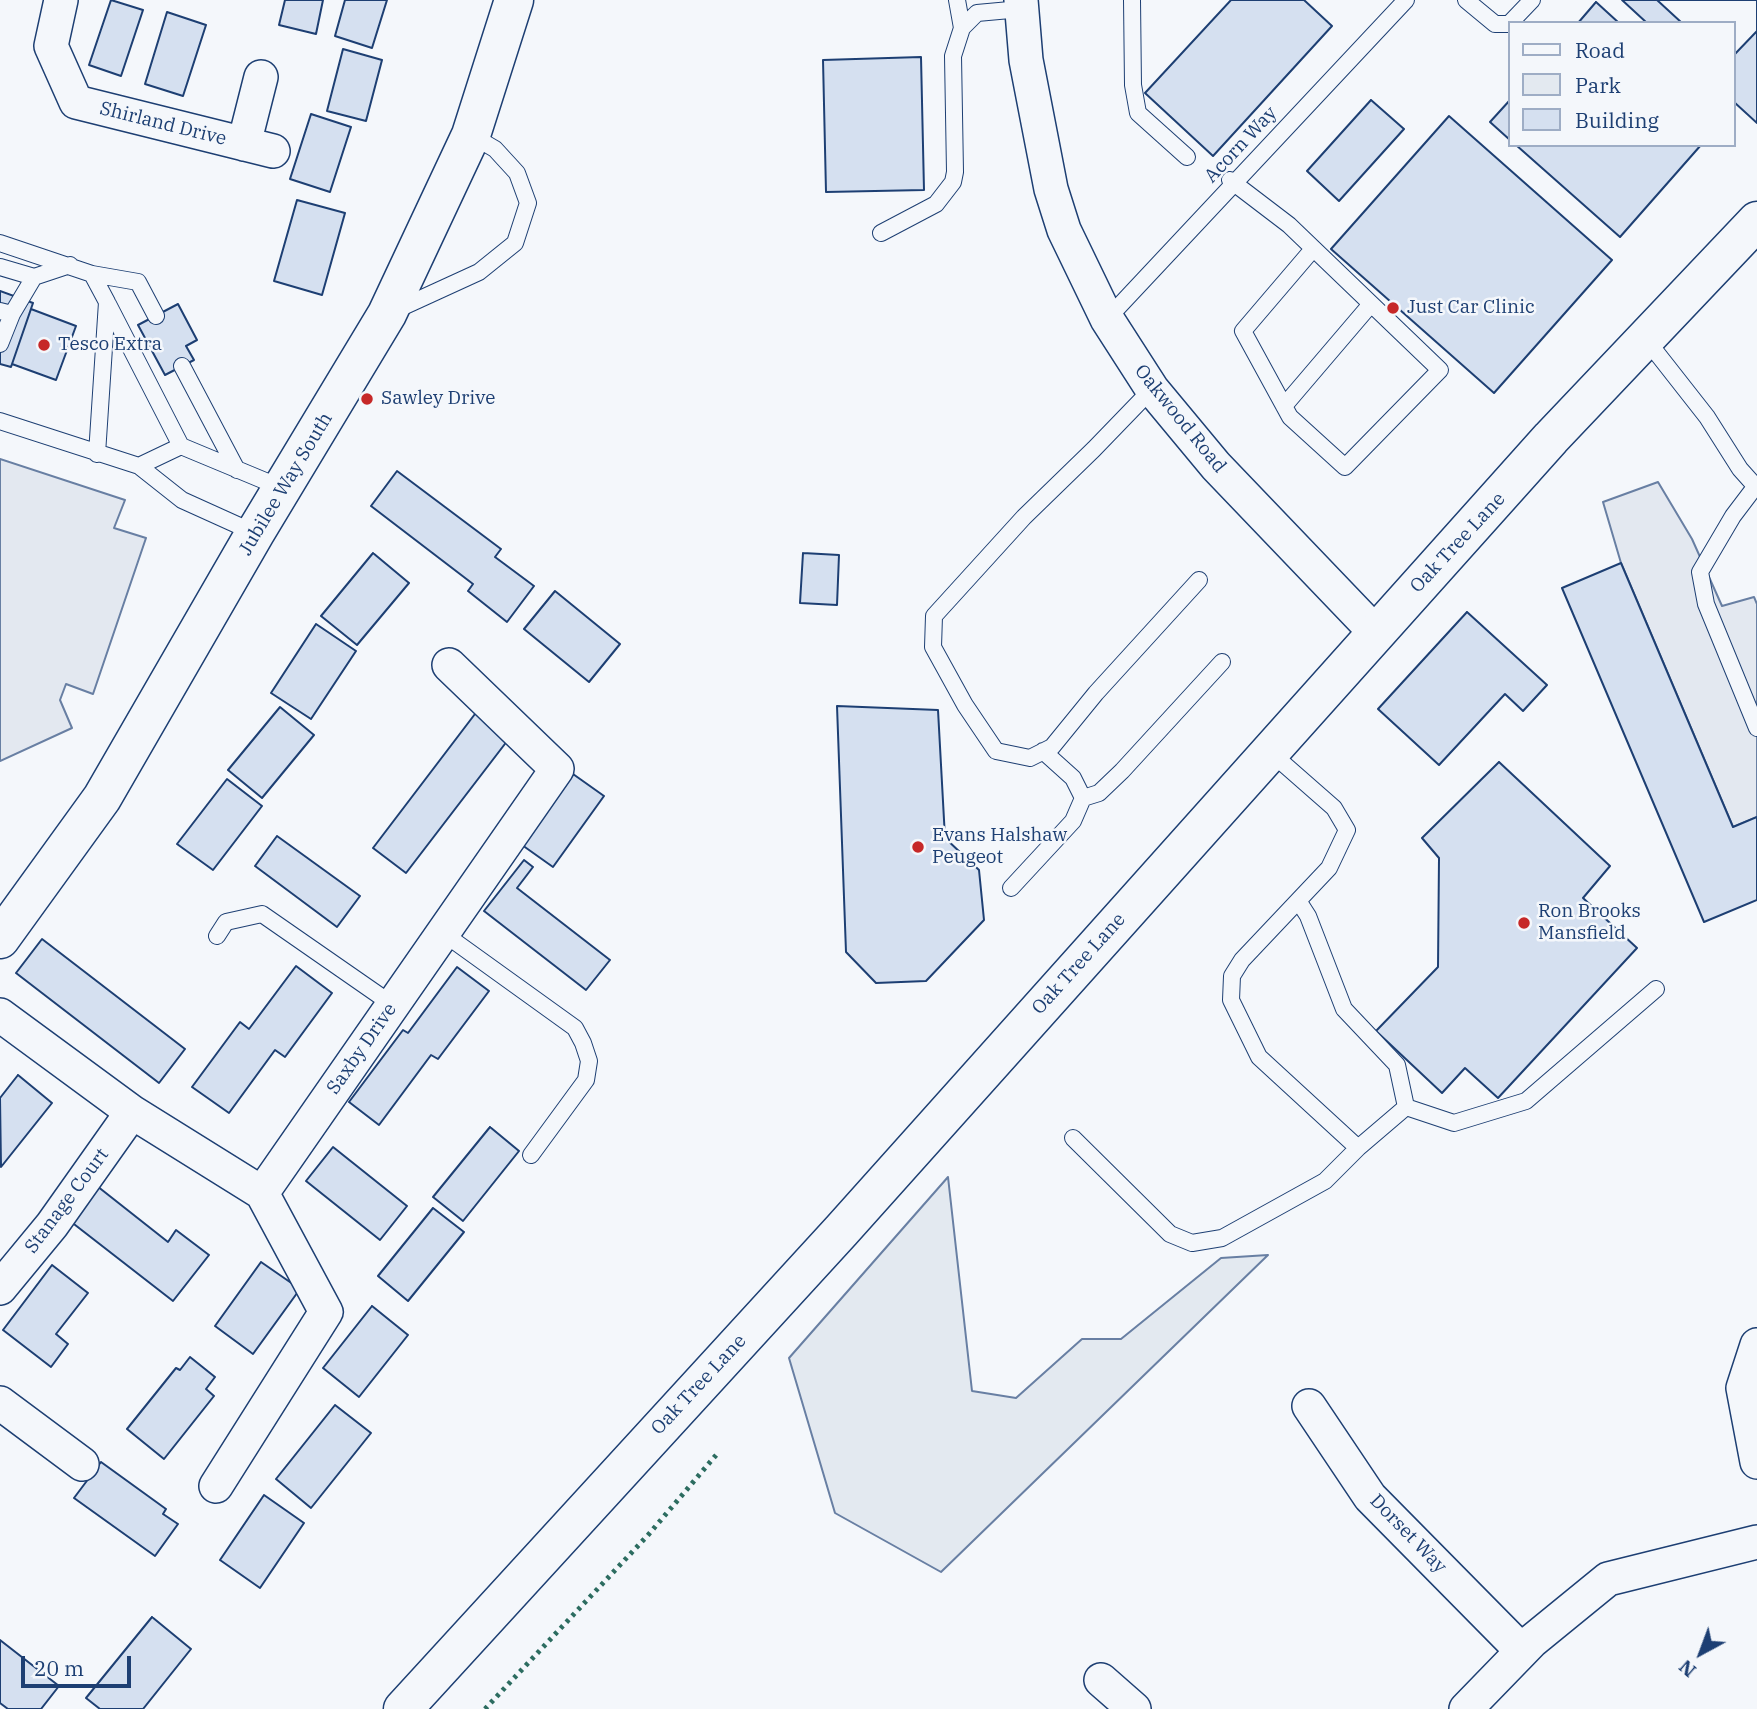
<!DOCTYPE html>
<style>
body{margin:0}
#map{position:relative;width:1757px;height:1709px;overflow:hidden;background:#f4f7fb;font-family:"IBM Plex Serif",serif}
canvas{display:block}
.legend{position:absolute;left:1508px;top:21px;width:228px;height:126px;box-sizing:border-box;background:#f4f7fb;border:2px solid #9eadc5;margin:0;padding:9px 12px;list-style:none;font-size:21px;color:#1d3f73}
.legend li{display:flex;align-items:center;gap:14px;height:35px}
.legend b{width:35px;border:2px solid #9eadc5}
.north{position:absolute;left:1666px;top:1618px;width:70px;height:70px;-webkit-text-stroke:5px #f4f7fb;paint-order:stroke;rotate:221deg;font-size:19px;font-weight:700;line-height:28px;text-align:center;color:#1d3f73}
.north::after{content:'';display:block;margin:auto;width:24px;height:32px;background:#1d3f73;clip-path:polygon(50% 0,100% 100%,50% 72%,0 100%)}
.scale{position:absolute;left:21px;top:1656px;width:110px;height:32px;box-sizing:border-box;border:4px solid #1d3f73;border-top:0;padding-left:9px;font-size:21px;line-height:24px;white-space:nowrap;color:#1d3f73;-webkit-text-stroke:5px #f4f7fb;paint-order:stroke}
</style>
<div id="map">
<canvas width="1757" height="1709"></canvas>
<ul class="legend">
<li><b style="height:9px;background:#f4f7fb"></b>Road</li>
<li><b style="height:19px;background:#e3e9f0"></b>Park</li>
<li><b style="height:19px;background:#d5e0f0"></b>Building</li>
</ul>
<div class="north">N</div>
<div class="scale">20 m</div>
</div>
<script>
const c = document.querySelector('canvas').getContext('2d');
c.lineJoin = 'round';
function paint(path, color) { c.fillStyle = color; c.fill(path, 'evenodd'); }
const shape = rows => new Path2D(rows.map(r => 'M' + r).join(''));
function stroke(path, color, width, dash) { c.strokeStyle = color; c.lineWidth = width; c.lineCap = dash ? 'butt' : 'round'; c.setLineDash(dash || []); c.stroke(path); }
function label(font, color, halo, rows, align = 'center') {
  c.font = font + ' "IBM Plex Serif",serif'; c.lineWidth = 5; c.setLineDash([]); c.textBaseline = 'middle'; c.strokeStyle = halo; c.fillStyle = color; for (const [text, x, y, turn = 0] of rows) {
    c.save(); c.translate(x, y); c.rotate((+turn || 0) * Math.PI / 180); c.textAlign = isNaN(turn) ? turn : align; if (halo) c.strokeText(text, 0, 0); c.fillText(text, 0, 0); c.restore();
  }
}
const green = shape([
 [948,1177,972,1391,1016,1398,1082,1339,1121,1339,1221,1258,1268,1255,941,1572,835,1513,789,1358,948,1177]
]);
paint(green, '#e3e9f0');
stroke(green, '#687fa3', 2);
const parking = shape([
 [0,459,125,500,114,528,146,538,93,694,66,684,60,700,72,728,0,761,0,459],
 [1658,482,1692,539,1722,606,1754,597,1757,604,1757,817,1733,827,1621,563,1603,502,1658,482]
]);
paint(parking, '#e3e8f0');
stroke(parking, '#687fa3', 2);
const building = shape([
 [111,0,143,10,121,76,89,65,111,0],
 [285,0,323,0,316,34,279,25,285,0],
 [345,0,387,0,372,48,335,36,345,0],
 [1231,0,1304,0,1332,26,1213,156,1145,93,1231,0],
 [1622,0,1757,0,1757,123,1734,102,1734,23,1647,23,1622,0],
 [1657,0,1757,0,1757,31,1734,55,1734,23,1682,23,1657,0],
 [1596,2,1619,23,1578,23,1596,2],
 [167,12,206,25,183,96,145,84,167,12],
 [343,49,382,60,366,121,327,111,343,49],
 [921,57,924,190,826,192,823,60,921,57],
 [1371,100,1404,129,1339,201,1307,171,1371,100],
 [1510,100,1510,140,1490,122,1510,100],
 [311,114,351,127,330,192,290,179,311,114],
 [1449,116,1612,260,1494,393,1331,249,1449,116],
 [1516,145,1701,145,1620,237,1516,145],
 [297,200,345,213,322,295,274,281,297,200],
 [0,291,33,303,11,367,0,364,0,291],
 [178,304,197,340,186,346,194,360,165,375,138,325,178,304],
 [31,309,76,326,56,380,12,364,31,309],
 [397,471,501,549,495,557,534,586,507,622,468,591,473,584,371,506,397,471],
 [373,553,409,583,357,645,321,616,373,553],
 [803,553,839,555,837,605,800,603,803,553],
 [1621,563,1733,827,1757,817,1757,900,1704,922,1562,588,1621,563],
 [555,591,620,644,589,682,524,629,555,591],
 [1467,612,1547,685,1523,711,1505,694,1439,765,1378,709,1467,612],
 [316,624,356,651,311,719,271,693,316,624],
 [837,706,938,710,945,838,979,870,984,920,926,981,876,983,846,952,837,706],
 [280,707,314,735,262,798,228,770,280,707],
 [478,710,511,736,406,873,373,848,478,710],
 [1499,762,1610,866,1583,898,1637,948,1498,1098,1465,1068,1442,1093,1376,1031,1438,967,1439,858,1422,838,1499,762],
 [573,774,604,796,553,867,522,845,573,774],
 [227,779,262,806,213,870,177,844,227,779],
 [277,836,360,896,337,927,255,866,277,836],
 [524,860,533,867,517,888,610,960,586,990,484,911,524,860],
 [42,939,185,1049,159,1083,16,973,42,939],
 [296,966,332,993,285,1057,275,1050,229,1113,192,1087,240,1022,249,1029,296,966],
 [457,967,489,991,438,1059,431,1055,379,1125,349,1102,403,1030,408,1033,457,967],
 [18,1075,52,1103,1,1167,0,1098,18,1075],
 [490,1127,519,1151,463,1221,433,1197,490,1127],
 [333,1147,407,1206,380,1240,306,1181,333,1147],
 [97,1186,168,1242,176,1230,209,1255,173,1301,70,1221,97,1186],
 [433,1208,464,1232,408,1301,378,1276,433,1208],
 [261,1262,300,1289,253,1354,215,1326,261,1262],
 [52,1265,88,1293,56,1334,68,1344,51,1367,3,1330,52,1265],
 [372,1306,408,1335,359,1397,323,1368,372,1306],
 [190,1357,215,1377,206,1389,214,1396,164,1459,127,1429,176,1368,180,1370,190,1357],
 [335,1405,371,1433,311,1508,276,1479,335,1405],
 [101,1462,166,1509,163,1514,178,1524,155,1556,74,1498,101,1462],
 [264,1495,304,1523,260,1588,220,1560,264,1495],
 [152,1617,191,1649,143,1709,100,1709,86,1698,152,1617],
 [0,1640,59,1686,41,1709,8,1709,0,1703,0,1640]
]);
paint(building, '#d5e0f0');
stroke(building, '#1d3f73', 2);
const service = shape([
 [957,0,962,28],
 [1132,0,1133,85,1138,113,1187,157],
 [1466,0,1495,24,1509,24,1532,0],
 [1230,180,1289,225,1440,370,1345,467,1290,417,1243,331,1313,249],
 [881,233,936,204,953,182,955,172,953,56,962,28,977,13,1021,9],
 [0,243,92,274,107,302,97,454],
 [0,267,34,277,70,265],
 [92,274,138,282,156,316],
 [108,304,181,446],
 [396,310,479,272,515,243,528,203,517,173,495,149,471,135],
 [0,311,12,314,34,277],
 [1107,319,1406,0],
 [1645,338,1707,417,1740,469,1757,488],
 [0,344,12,314],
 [182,366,237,470],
 [1152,389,1094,449,1024,517,934,616,933,647,965,705,996,751,1030,758,1052,747,1096,693,1199,580],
 [1284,406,1371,304],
 [0,421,139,466,182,500,255,533],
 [139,466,181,446,282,488],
 [1755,487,1733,516,1700,572,1706,604,1757,728],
 [1269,751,1334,808,1347,830,1329,868,1242,960,1232,976,1231,1000,1259,1057,1358,1148],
 [1083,798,1099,793,1122,771,1222,662],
 [1011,888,1073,821,1083,798,1073,778,1043,751],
 [1299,902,1308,916,1344,1009,1397,1065,1406,1107],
 [443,933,575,1028,583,1043,589,1061,586,1080,531,1155],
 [217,936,226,922,262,914,393,1005],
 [1073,1138,1170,1234,1192,1243,1222,1238,1325,1181,1358,1148,1406,1107,1454,1123,1526,1101,1656,989]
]);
const minor = shape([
 [61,0,51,46,76,102,273,151],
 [1021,0,1026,60,1051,189,1064,230,1107,319,1152,389,1216,466,1375,632],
 [244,144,261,77],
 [0,1015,132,1112,262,1193,557,769,449,665],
 [0,1288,52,1225,132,1112],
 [1757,1345,1743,1388,1757,1462],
 [0,1403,82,1464],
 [1309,1406,1370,1497,1522,1651],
 [216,1486,326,1312,262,1193],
 [1101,1680,1134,1709],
 [1466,1709,1532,1641,1608,1579,1757,1542]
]);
const tertiary = shape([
 [0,939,102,798,255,533,387,314,471,135,514,0]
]);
const primary = shape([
 [403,1709,841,1231,1551,438,1757,221]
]);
stroke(service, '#1d3f73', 18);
stroke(minor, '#1d3f73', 36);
stroke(tertiary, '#1d3f73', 41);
stroke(primary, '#1d3f73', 41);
stroke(service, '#f4f7fb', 16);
stroke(minor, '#f4f7fb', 33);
stroke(tertiary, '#f4f7fb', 38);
stroke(primary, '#f4f7fb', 38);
stroke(shape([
 [485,1709,649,1534,717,1454]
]), '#2c6c60', 5, [3.5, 5]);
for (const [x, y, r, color] of [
 [1393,308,7,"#c62828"],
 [44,345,7,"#c62828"],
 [367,399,7,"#c62828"],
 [918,847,7,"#c62828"],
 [1524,923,7,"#c62828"]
]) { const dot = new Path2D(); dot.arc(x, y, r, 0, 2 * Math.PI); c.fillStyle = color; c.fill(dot); stroke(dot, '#f4f7fb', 2.5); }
label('19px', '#1d3f73', '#f4f7fb', [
 ["Shirland Drive",163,124,14],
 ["Acorn Way",1241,145,-47],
 ["Oakwood Road",1180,419,51],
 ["Jubilee Way South",286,484,-59],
 ["Oak Tree Lane",1458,543,-47],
 ["Oak Tree Lane",1079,964,-48],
 ["Saxby Drive",362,1049,-55],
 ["Stanage Court",67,1201,-53],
 ["Oak Tree Lane",699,1385,-47],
 ["Dorset Way",1408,1534,46]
]);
label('19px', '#1d3f73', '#f4f7fb', [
 ["Just Car Clinic",1407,308],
 ["Tesco Extra",58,345],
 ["Sawley Drive",381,399],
 ["Evans Halshaw",932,836],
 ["Peugeot",932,858],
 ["Ron Brooks",1538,912],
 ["Mansfield",1538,934]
], 'left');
</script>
